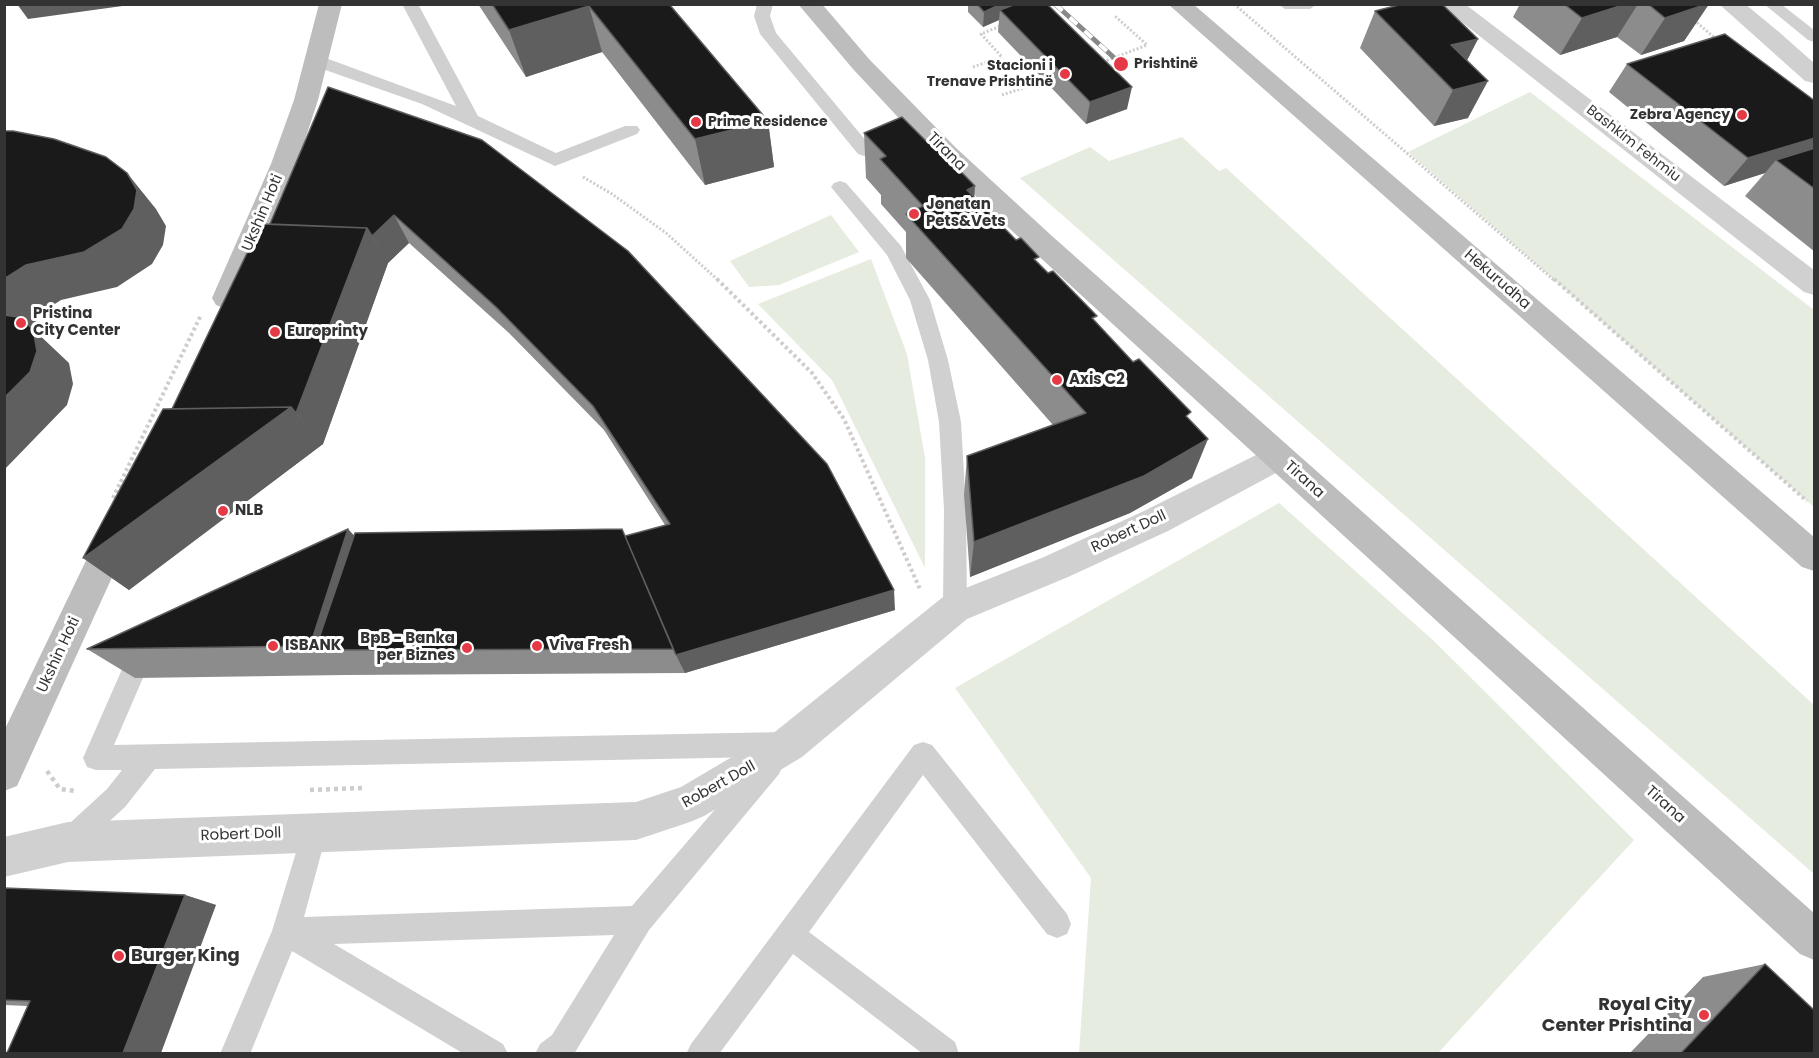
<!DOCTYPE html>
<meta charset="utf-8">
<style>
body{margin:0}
#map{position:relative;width:1819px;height:1058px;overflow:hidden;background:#fff;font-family:Poppins,sans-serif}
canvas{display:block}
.frame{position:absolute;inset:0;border:6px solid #333;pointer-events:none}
</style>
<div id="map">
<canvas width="1819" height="1058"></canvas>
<div class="frame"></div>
</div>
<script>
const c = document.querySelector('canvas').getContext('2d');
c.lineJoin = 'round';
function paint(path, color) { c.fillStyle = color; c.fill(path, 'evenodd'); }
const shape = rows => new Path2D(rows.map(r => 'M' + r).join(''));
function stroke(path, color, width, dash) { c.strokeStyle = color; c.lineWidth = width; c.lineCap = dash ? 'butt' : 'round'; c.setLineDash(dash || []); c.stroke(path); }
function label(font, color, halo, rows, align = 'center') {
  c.font = font + ' Poppins,sans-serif'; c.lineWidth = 6; c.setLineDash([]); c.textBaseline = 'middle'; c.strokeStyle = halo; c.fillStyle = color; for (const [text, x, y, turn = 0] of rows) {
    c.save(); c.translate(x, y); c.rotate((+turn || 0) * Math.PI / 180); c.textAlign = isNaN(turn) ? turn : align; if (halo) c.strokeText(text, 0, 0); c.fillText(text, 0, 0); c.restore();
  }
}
paint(shape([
 [1530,92,1814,310,1814,507,1408,152],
 [1182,137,1219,171,1226,168,1814,705,1814,874,1020,178,1090,147,1109,161],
 [831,215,859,252,779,285,749,287,730,261],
 [871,259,907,354,925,458,925,568,832,380,758,304],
 [1279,503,1435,642,1634,840,1438,1053,1079,1053,1091,878,955,688]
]), '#e6ecdf');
stroke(shape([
 [1234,4,1555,281],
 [1694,20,1716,39],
 [1103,62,1147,45,1115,16],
 [973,67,1002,57,981,34,1001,26],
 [1002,95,1045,81],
 [583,177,612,194,666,233,719,281]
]), '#cdcdcd', 3, [2, 2]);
stroke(shape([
 [717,279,812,373,844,419,920,589],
 [1554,279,1807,501],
 [113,498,201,315]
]), '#cdcdcd', 4, [3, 3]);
stroke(shape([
 [47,771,60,789,75,791],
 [310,790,362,788]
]), '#cdcdcd', 4.5, [4, 4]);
paint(shape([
 [402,4,418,4,478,116,556,153,625,126,637,126,640,130,637,134,555,166,422,104,311,65,309,61,311,57,323,57,456,106,402,4],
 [757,4,773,4,770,16,776,33,867,142,892,133,898,135,901,139,898,143,864,156,858,154,760,34,754,16,757,4],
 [1278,4,1317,4,1310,9,1285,9,1278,4],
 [1764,4,1781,4,1814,30,1814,42,1808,40,1764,4],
 [840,181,846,183,901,246,930,300,948,360,961,422,966,509,967,608,963,615,955,619,947,615,943,608,944,509,939,422,928,360,910,300,887,255,831,187,834,183,840,181],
 [143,639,152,642,155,650,114,745,785,732,794,735,798,744,794,753,779,756,783,765,779,774,649,930,574,1054,535,1054,540,1044,552,1035,614,935,334,944,503,1044,508,1054,464,1054,292,951,250,1054,220,1054,272,931,305,823,314,819,323,823,327,832,304,917,632,906,760,757,155,769,125,807,77,851,68,855,59,851,55,842,59,833,107,789,122,770,96,770,87,767,83,758,134,642,143,639],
 [923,742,932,745,1067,914,1071,924,1067,934,1057,938,1047,934,923,775,809,932,955,1042,959,1054,923,1054,793,954,719,1054,686,1054,691,1044,914,745,923,742]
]), '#d0d0d0');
paint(shape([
 [1439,4,1465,4,1814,270,1814,295,1804,292,1439,4],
 [1719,4,1745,4,1779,32,1814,63,1814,83,1805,81,1719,4],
 [1278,444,1289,448,1294,457,1289,466,1168,531,1068,577,967,619,802,757,704,816,690,822,636,840,68,862,4,877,4,837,68,822,636,802,681,787,776,731,943,597,1044,557,1144,511,1278,444]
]), '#d0d0d0');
paint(shape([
 [319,4,342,4,318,100,297,164,236,305,226,309,216,305,212,298,271,164,294,100,319,4],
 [798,4,822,4,869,59,955,147,1052,236,1814,913,1814,960,1800,954,1032,250,937,159,853,69,798,4],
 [1168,4,1193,4,1814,537,1814,571,1802,567,1168,4],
 [118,515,130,519,134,529,17,786,4,791,4,731,106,519,118,515]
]), '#bdbdbd');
const rail = shape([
 [1055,4,1121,64]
]);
stroke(rail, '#888', 5);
stroke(rail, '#fff', 4, [10]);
paint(shape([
 [478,4,669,4,768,121,774,167,705,185,602,52,526,77],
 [968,4,1047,4,1127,109,1086,124,998,32,999,20,983,27,968,12],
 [1520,4,1709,4,1684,41,1641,55,1617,37,1560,55,1513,17],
 [1375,11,1478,39,1467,60,1468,118,1434,126,1360,48],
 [1627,64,1815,101,1815,252,1745,196,1765,173,1724,186,1609,92],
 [328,87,895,610,685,673,345,675,135,678,87,649,348,529,354,536,625,536,665,525,604,430,509,333,409,243,388,263,323,444,129,590,83,558,172,409,270,224],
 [864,133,974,198,1189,419,1192,478,1130,513,970,577,964,495,967,456,1053,425,906,258,906,232,881,204,881,195,866,178],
 [4,888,185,895,216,905,28,1006,4,1005],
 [1765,964,1815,1053,1630,1053,1703,977]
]), '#8c8c8c');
paint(shape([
 [17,4,137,4,28,19],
 [1001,4,1022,4,1000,10,999,20,983,27,984,12],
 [1626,4,1638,4,1617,37,1560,55,1582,18],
 [1707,4,1709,4,1684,41,1641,55,1665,18],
 [589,6,602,52,526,77,509,30],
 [1478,39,1459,76,1451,45],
 [1488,81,1468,118,1434,126,1453,90],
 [1132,87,1127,109,1086,124,1090,102],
 [768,121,774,167,705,185,695,139],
 [1815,138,1815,158,1776,160,1765,173,1724,186,1748,158],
 [127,173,156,209,166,226,163,245,152,264,117,287,61,300,41,313,33,329,69,363,73,384,67,405,4,470,4,279],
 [975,186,972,231,967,190],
 [394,215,409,243,388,263,372,236],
 [367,228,388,263,323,444,296,413],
 [291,407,323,444,129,590,83,558],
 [1208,439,1192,478,1130,513,970,577,974,542],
 [348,529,378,562,315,650,310,646],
 [635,557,894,590,895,610,685,673,673,649],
 [185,895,216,905,161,1053,123,1053]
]), '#5f5f5f');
const building = shape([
 [492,4,669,4,768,121,695,139,589,6,509,30,492,4],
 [977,4,1001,4,984,12,977,4],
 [1016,4,1047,4,1132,87,1090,102,1000,10,1016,4],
 [1403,4,1442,4,1478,39,1451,45,1488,81,1453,90,1375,11,1403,4],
 [1564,4,1626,4,1582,18,1564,4],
 [1648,4,1707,4,1665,18,1648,4],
 [1725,34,1815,101,1815,138,1748,158,1627,64,1725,34],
 [328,87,482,140,628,251,827,464,894,590,676,655,625,536,670,524,593,406,496,307,394,215,372,236,367,228,270,224,328,87],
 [902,117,928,143,932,142,975,186,967,190,1016,240,1021,238,1039,257,1034,259,1048,273,1053,271,1097,316,1092,318,1133,362,1139,359,1191,412,1186,416,1208,439,1144,476,974,542,967,456,1086,413,906,214,923,206,880,159,886,156,864,133,902,117],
 [4,131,13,131,54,139,106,157,127,173,137,190,134,209,122,229,84,252,26,265,4,279,4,131],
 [1815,148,1815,189,1776,160,1815,148],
 [261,224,367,228,296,413,291,407,172,409,261,224],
 [4,315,18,317,33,329,37,351,30,372,4,398,4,315],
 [291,407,83,558,163,409,291,407],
 [348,529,310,646,87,649,348,529],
 [622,529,673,649,315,650,355,533,622,529],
 [4,888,185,895,123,1053,7,1053,30,1001,4,1000,4,888],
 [1765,964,1815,1011,1815,1053,1681,1053,1765,964]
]);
paint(building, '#1a1a1a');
stroke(building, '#5f5f5f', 1.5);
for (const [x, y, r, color] of [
 [1121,64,8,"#e63946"],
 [1065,74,6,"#e63946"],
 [1742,115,6,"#e63946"],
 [696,122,6,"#e63946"],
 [914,214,6,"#e63946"],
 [21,323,6,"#e63946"],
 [275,332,6,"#e63946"],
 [1057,380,6,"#e63946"],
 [223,511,6,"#e63946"],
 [273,646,6,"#e63946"],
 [537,646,6,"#e63946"],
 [467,648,6,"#e63946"],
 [119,956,6,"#e63946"],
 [1704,1015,6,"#e63946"]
]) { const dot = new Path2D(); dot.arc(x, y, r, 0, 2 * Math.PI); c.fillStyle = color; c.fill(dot); stroke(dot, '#fff', 2); }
label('bold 14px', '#333', '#fff', [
 ["Prishtinë",1134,64],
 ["Stacioni i",1053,66,"right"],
 ["Trenave Prishtinë",1053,82,"right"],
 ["Zebra Agency",1730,115,"right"],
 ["Prime Residence",708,122]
], 'left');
label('14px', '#333', '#fff', [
 ["Bashkim Fehmiu",1633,144,38]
]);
label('15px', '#333', '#fff', [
 ["Tirana",946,152,45],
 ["Ukshin Hoti",263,213,-67],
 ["Hekurudha",1497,280,41],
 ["Tirana",1304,480,42],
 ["Robert Doll",1129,532,-25],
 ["Ukshin Hoti",59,655,-65],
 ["Robert Doll",719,785,-29],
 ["Tirana",1665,805,42],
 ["Robert Doll",241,835,-2]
]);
label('bold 15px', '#333', '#fff', [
 ["Jonatan",926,205],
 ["Pets&Vets",926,222],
 ["Pristina",33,314],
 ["City Center",33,331],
 ["Europrinty",287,332],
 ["Axis C2",1069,380],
 ["NLB",235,511],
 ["BpB - Banka",455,639,"right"],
 ["per Biznes",455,656,"right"],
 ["ISBANK",285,646],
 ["Viva Fresh",549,646]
], 'left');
label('bold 18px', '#333', '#fff', [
 ["Burger King",131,956],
 ["Royal City",1692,1005,"right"],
 ["Center Prishtina",1692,1026,"right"]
], 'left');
</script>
